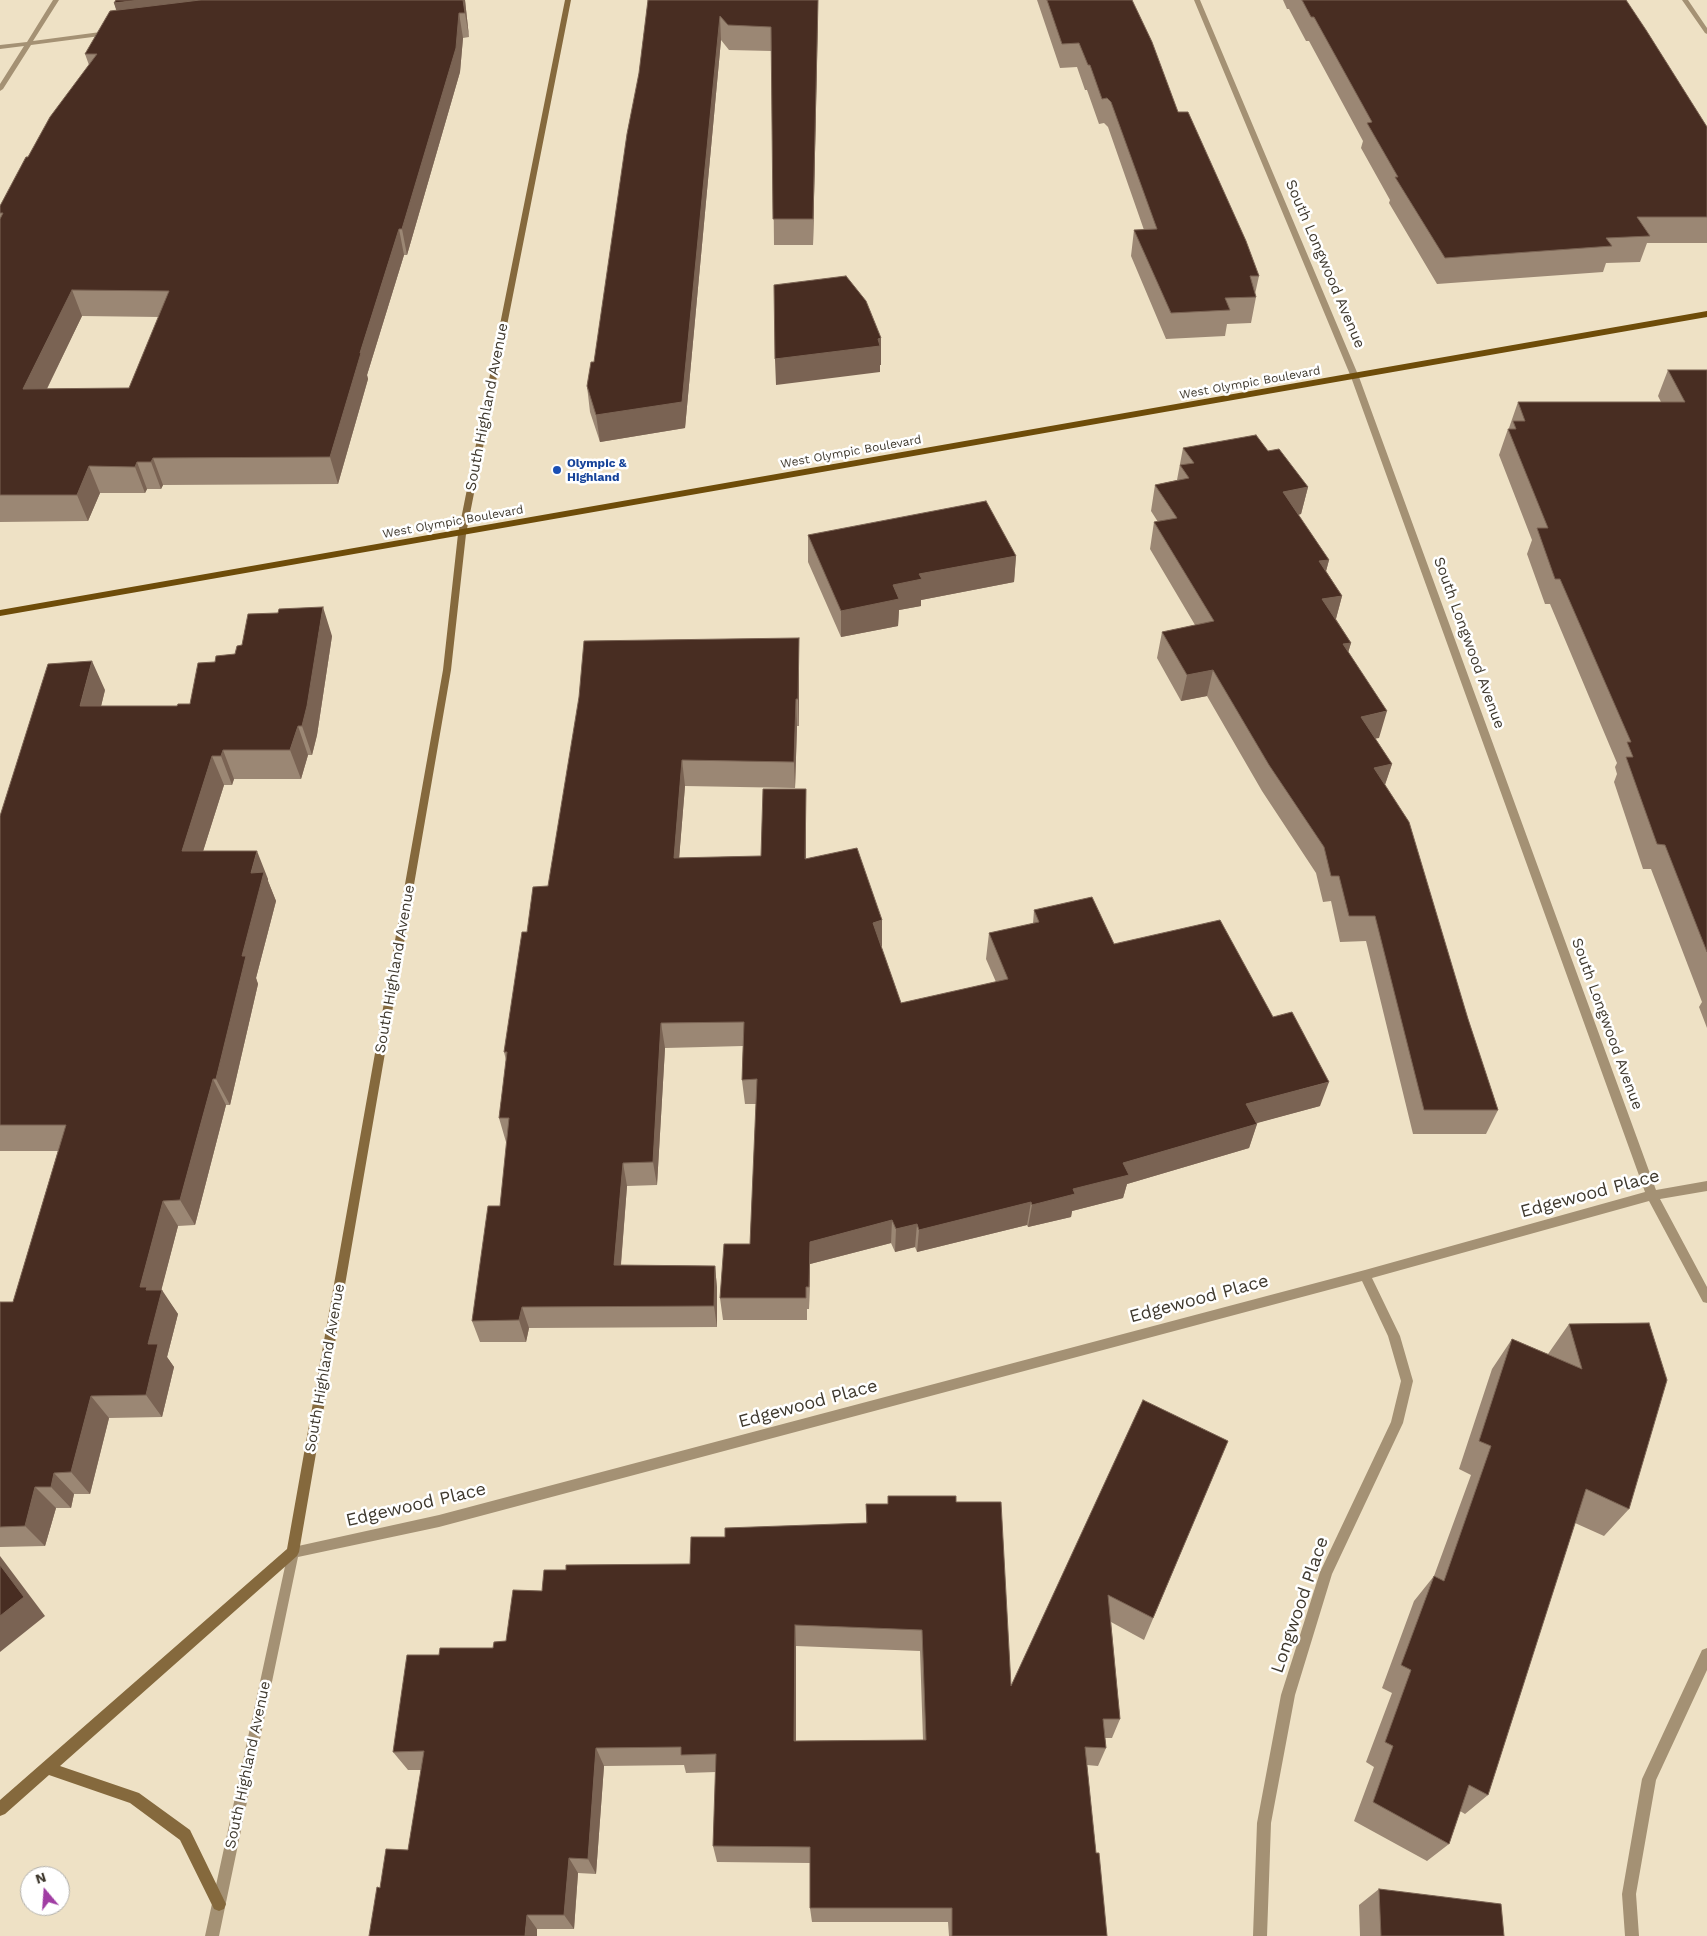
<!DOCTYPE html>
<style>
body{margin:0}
#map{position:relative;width:1707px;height:1936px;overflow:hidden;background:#eee1c5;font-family:"Work Sans",sans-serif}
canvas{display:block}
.north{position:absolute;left:20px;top:1866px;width:50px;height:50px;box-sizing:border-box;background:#fff;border:1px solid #b2b0ab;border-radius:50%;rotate:342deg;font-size:14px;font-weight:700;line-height:20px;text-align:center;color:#3f392e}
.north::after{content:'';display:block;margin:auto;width:18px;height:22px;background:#a03da3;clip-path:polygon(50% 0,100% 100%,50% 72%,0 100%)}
</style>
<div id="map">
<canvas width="1707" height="1936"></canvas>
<div class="north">N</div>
</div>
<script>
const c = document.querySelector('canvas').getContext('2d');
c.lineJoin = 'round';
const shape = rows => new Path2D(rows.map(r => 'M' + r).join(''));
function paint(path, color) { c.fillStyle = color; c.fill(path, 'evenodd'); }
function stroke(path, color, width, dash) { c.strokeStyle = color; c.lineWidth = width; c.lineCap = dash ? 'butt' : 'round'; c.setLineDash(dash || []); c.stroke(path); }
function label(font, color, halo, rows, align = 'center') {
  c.font = font + ' "Work Sans",sans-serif'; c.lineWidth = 5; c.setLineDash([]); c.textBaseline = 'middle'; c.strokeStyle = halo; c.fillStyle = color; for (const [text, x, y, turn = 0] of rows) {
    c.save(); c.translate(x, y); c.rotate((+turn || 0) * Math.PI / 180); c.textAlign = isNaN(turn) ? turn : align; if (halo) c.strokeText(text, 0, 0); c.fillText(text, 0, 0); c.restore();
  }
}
paint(shape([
 [53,0,59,0,33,41,108,31,111,33,108,35,31,45,3,89,0,91,0,84,24,46,0,49,0,45,27,42,53,0],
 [1194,0,1200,0,1359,377,1656,1190,1707,1181,1707,1191,1660,1199,1707,1287,1707,1303,1703,1302,1649,1201,1372,1278,1400,1336,1413,1381,1403,1423,1332,1574,1295,1695,1271,1823,1267,1936,1253,1936,1257,1823,1281,1695,1320,1572,1391,1422,1401,1381,1388,1336,1362,1281,439,1527,298,1557,219,1936,205,1936,289,1548,439,1515,1365,1270,1645,1192,1351,377,1194,0],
 [1682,0,1688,0,1707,28,1707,34,1705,33,1682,0],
 [1707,1648,1707,1670,1656,1780,1636,1894,1639,1936,1625,1936,1622,1894,1642,1779,1702,1650,1707,1648]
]), '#a49174');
paint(shape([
 [565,0,571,0,466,534,451,670,299,1552,297,1556,60,1766,139,1793,190,1830,226,1904,224,1909,219,1911,214,1909,180,1840,130,1803,49,1775,5,1814,0,1816,0,1800,287,1549,443,670,458,534,565,0]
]), '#85693d');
paint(shape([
 [1707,311,1707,317,0,616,0,610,1707,311]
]), '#6e4c09');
paint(shape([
 [465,0,469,37,463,38,460,72,407,255,404,255,367,375,368,379,338,484,163,485,161,489,147,489,145,493,100,493,88,521,0,522,0,206,28,157,89,65,85,54,117,11,114,3],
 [82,316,159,317,129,388,47,389],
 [648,0,818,0,813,245,774,245,772,51,729,50,721,40,685,428,600,442,590,412,587,386,594,362,639,73],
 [1037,0,1132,0,1178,112,1259,276,1255,294,1256,297,1251,323,1227,324,1225,336,1166,339,1131,256,1134,230,1144,230,1108,127,1104,123,1099,124,1087,90,1085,90,1077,67,1060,68],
 [1283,0,1626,0,1707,127,1707,243,1647,243,1640,262,1606,263,1603,272,1437,284,1389,203,1390,200,1361,148,1363,141,1309,41,1306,41,1289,9,1287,9],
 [1668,370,1707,370,1707,1028,1699,1007,1702,1002,1651,869,1643,869,1614,782,1617,774,1615,767,1617,763,1550,604,1545,604,1527,554,1532,540,1499,455,1508,429,1509,429,1509,428,1518,402,1661,402,1658,396],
 [1183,448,1268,451,1308,487,1301,514,1298,515,1329,560,1326,571,1342,596,1336,619,1351,643,1348,652,1379,738,1375,738,1392,764,1385,785,1468,1019,1498,1110,1486,1134,1413,1134,1366,941,1340,942,1331,901,1323,902,1316,873,1262,791,1207,696,1181,701,1157,658,1162,632,1195,625,1150,549,1154,522,1158,522,1151,511,1155,485,1177,480],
 [808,535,1016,556,1014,582,921,600,921,606,899,610,898,626,841,637,808,562],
 [332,636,317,735,312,755,308,755,301,779,234,779,232,785,224,785,203,851,268,879,268,881,276,901,256,978,258,984,230,1105,226,1105,195,1225,178,1226,161,1290,178,1314,167,1357,174,1367,162,1417,109,1418,90,1494,74,1494,71,1508,56,1508,45,1546,0,1547,0,1302,13,1302,58,1151,0,1151,0,816,105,690,101,706,177,706,190,704,215,662,235,654],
 [799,638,799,726,797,726,795,788,685,786,679,858,761,856,806,789,806,859,882,920,882,946,881,946,901,1003,996,982,986,959,989,933,1033,924,1034,910,1114,944,1320,1106,1256,1123,1257,1124,1249,1148,1127,1184,1123,1198,1072,1211,1071,1217,1028,1227,1027,1225,917,1252,915,1247,895,1252,891,1243,810,1264,809,1309,807,1309,807,1320,723,1320,720,1298,750,1244,756,1104,745,1104,742,1080,743,1046,665,1048,657,1185,627,1186,621,1265,715,1266,717,1288,717,1327,529,1328,526,1342,480,1342,472,1321,500,1206,507,1142,506,1142,499,1118,506,1060,504,1052,527,932,548,886],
 [1569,1324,1629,1509,1604,1536,1575,1523,1488,1795,1465,1814,1460,1811,1449,1844,1427,1861,1354,1821,1374,1767,1366,1762,1392,1693,1382,1688,1414,1601,1434,1576,1471,1475,1459,1469,1492,1369,1512,1339,1548,1354],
 [1228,1441,1144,1640,1111,1622,1120,1719,1112,1738,1105,1738,1106,1748,1098,1766,1087,1765,1096,1853,1107,1936,949,1936,948,1922,812,1922,810,1908,810,1863,717,1862,713,1846,716,1772,686,1773,684,1765,604,1766,596,1874,578,1873,574,1929,537,1929,380,1888,408,1850,421,1770,408,1770,393,1752,439,1655,493,1648,506,1641,542,1591,566,1570,690,1564,725,1537,866,1523,866,1504,888,1504,956,1502,1011,1686],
 [796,1646,920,1651,923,1740,796,1741],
 [1379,1889,1504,1936,1360,1936,1359,1905]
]), '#9b8774');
paint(shape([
 [141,0,336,0,122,28,114,3],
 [463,0,465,0,469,37,465,13],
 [818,0,818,15,813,245,813,219],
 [459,13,463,38,460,72,407,255,402,229],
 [720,16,721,40,685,428,600,442,596,415],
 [399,229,404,255,367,375,368,379,338,484,330,457,360,353],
 [72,290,82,316,34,415,23,389],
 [881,338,881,365,880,365,880,372,776,385,775,359],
 [153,458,163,485,161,489,151,462],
 [137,462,147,489,145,493,135,467],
 [89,466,100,493,88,521,77,495],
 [1308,487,1301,514,1277,519,1283,492],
 [1016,556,1014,582,921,600,921,606,899,610,898,626,841,637,841,611,893,585,919,574],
 [1329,560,1322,586,1319,561],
 [1342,596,1335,622,1322,599],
 [323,607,332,636,317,735,312,755,302,726],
 [799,638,799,726,798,699],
 [1351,643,1343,669,1343,644],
 [92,661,105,690,94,735,80,706],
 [1213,670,1207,696,1181,701,1187,675],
 [796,699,797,726,795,788,794,762],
 [1387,711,1379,738,1352,743,1361,717],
 [298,726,308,755,301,779,290,750],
 [223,750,234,779,232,785,221,756],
 [212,756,224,785,194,880,182,851],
 [682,760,685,786,677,884,674,858],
 [1392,764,1383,790,1374,768],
 [806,789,806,885,805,859],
 [257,851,268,879,268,881,276,901,256,978,258,984,230,1105,216,1079,242,956,251,873],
 [882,920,882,946,873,948,873,923],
 [661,1023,665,1048,657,1185,653,1162],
 [213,1079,226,1105,195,1225,180,1200],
 [1329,1082,1320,1106,1239,1128,1246,1104],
 [1257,1124,1249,1148,1127,1184,1123,1198,1072,1211,1071,1217,1028,1227,1032,1205,1123,1163],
 [623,1163,627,1186,619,1287,614,1265],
 [163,1201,178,1226,158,1303,162,1290,178,1314,167,1357,174,1367,162,1417,146,1395,148,1344,140,1287],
 [1031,1202,1027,1225,917,1252,919,1230],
 [892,1220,891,1243,810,1264,809,1309,809,1287,810,1242],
 [917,1224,915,1247,895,1252,896,1229],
 [715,1266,717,1288,717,1327,714,1306],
 [522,1307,529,1328,526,1342,519,1320],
 [91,1396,109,1418,90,1494,71,1472],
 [54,1473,74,1494,71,1508,51,1487],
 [35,1487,56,1508,45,1546,25,1526],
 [0,1556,45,1616,0,1652],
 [795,1625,796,1646,796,1759,794,1741],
 [596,1748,604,1766,596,1874,588,1859],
 [569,1858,578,1873,574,1929,564,1915],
 [527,1915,537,1929,537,1936,525,1936]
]), '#7a6353');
const building = shape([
 [116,0,141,0,114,3,116,0],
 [200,0,463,0,465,13,459,13,456,48,402,229,399,229,360,353,361,353,330,457,153,458,151,462,137,462,135,467,89,466,77,495,0,495,0,219,3,213,0,213,0,206,26,157,28,157,50,117,97,54,85,54,110,11,200,0],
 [72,290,169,291,129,388,23,389,72,290],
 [648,0,818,0,813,219,773,219,771,27,728,25,720,16,682,402,596,415,587,386,591,362,594,362,627,134,639,73,648,0],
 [1047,0,1132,0,1152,42,1178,112,1188,112,1246,241,1259,276,1250,276,1256,297,1225,298,1230,310,1171,313,1134,230,1157,229,1111,102,1107,98,1102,99,1090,65,1088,65,1079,43,1062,44,1047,0],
 [1302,0,1626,0,1646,30,1707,127,1707,217,1637,217,1650,236,1606,238,1612,246,1445,258,1395,177,1398,177,1367,123,1372,122,1314,17,1311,17,1302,0],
 [846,276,866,301,881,338,878,339,880,346,775,359,774,285,846,276],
 [1668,370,1707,370,1707,952,1665,845,1657,844,1626,757,1633,757,1627,742,1631,742,1560,579,1555,579,1537,528,1548,528,1508,429,1516,429,1513,421,1525,421,1518,402,1685,402,1668,370],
 [1256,435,1268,451,1279,449,1308,487,1283,492,1329,560,1319,561,1342,596,1322,599,1351,643,1343,644,1387,711,1361,717,1392,764,1374,768,1409,822,1468,1019,1498,1110,1424,1110,1375,916,1349,916,1339,876,1331,876,1324,847,1269,765,1213,670,1187,675,1162,632,1214,621,1154,522,1177,518,1155,485,1189,478,1180,465,1194,463,1183,448,1256,435],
 [986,501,1016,556,919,574,922,579,893,585,899,599,841,611,808,535,986,501],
 [323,607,307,706,302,726,298,726,290,750,223,750,221,756,212,756,182,851,257,851,251,873,264,872,242,956,246,956,216,1079,213,1079,180,1200,163,1201,140,1287,147,1287,146,1290,162,1290,148,1344,158,1344,146,1395,91,1396,71,1472,54,1473,51,1487,35,1487,25,1526,0,1527,0,1302,13,1302,66,1125,0,1125,0,816,48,664,92,661,80,706,177,706,178,704,190,704,198,663,215,662,216,656,235,654,237,646,242,645,248,614,278,613,279,609,323,607],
 [799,638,798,699,796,699,794,762,682,760,674,858,761,856,763,789,806,789,805,859,857,848,882,920,873,923,901,1003,1008,979,989,933,1039,922,1034,910,1092,897,1114,944,1220,920,1273,1017,1292,1012,1329,1082,1246,1104,1257,1124,1123,1163,1129,1175,1073,1189,1075,1194,1032,1205,1031,1202,919,1230,917,1224,896,1229,892,1220,810,1242,809,1287,806,1287,806,1298,720,1298,724,1244,750,1244,757,1079,742,1080,744,1022,661,1023,653,1162,623,1163,614,1265,715,1266,714,1306,522,1307,519,1320,472,1321,488,1206,500,1206,509,1118,499,1118,507,1052,504,1052,522,932,527,932,533,887,548,886,579,697,584,641,799,638],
 [1649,1323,1667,1380,1629,1509,1586,1489,1488,1795,1469,1785,1449,1844,1373,1802,1393,1746,1385,1742,1411,1670,1401,1665,1434,1576,1444,1581,1491,1446,1479,1441,1512,1339,1582,1369,1569,1324,1649,1323],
 [1143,1400,1228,1441,1153,1618,1108,1595,1120,1719,1103,1719,1106,1748,1085,1747,1096,1853,1099,1853,1107,1936,952,1936,952,1908,810,1908,810,1847,713,1846,716,1754,681,1755,681,1747,596,1748,588,1859,569,1858,564,1915,527,1915,525,1936,369,1936,377,1887,380,1888,386,1849,408,1850,424,1751,393,1752,407,1655,439,1655,440,1648,493,1648,494,1642,506,1641,513,1590,542,1591,544,1570,566,1570,566,1565,690,1564,691,1537,725,1537,725,1528,867,1523,866,1504,888,1504,888,1496,956,1496,956,1502,1001,1502,1011,1686,1143,1400],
 [795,1625,922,1630,926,1740,794,1741,795,1625],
 [0,1565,24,1597,0,1616,0,1565],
 [1379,1889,1501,1904,1504,1936,1381,1936,1379,1889]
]);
paint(building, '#482d22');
stroke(building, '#7a6353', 1);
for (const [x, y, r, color] of [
 [557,470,5,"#1a4fb4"]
]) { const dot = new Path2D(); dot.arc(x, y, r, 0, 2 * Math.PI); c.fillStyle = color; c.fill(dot); stroke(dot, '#fff', 2); }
label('12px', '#3f392e', '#fff', [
 ["West Olympic Boulevard",1250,383,-10],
 ["West Olympic Boulevard",851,452,-10],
 ["West Olympic Boulevard",453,522,-10]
]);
label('bold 12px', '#164399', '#fff', [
 ["Olympic &",567,463],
 ["Highland",567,477]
], 'left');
label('15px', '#3f392e', '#fff', [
 ["South Longwood Avenue",1325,264,67],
 ["South Highland Avenue",487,407,-79],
 ["South Longwood Avenue",1469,643,70],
 ["South Highland Avenue",395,969,-80],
 ["South Longwood Avenue",1607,1024,70],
 ["South Highland Avenue",325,1368,-80],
 ["South Highland Avenue",248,1765,-78]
]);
label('18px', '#3f392e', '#fff', [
 ["Edgewood Place",1590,1194,-15],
 ["Edgewood Place",1199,1299,-15],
 ["Edgewood Place",808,1404,-15],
 ["Edgewood Place",416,1505,-13],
 ["Longwood Place",1300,1605,-71]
]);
</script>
